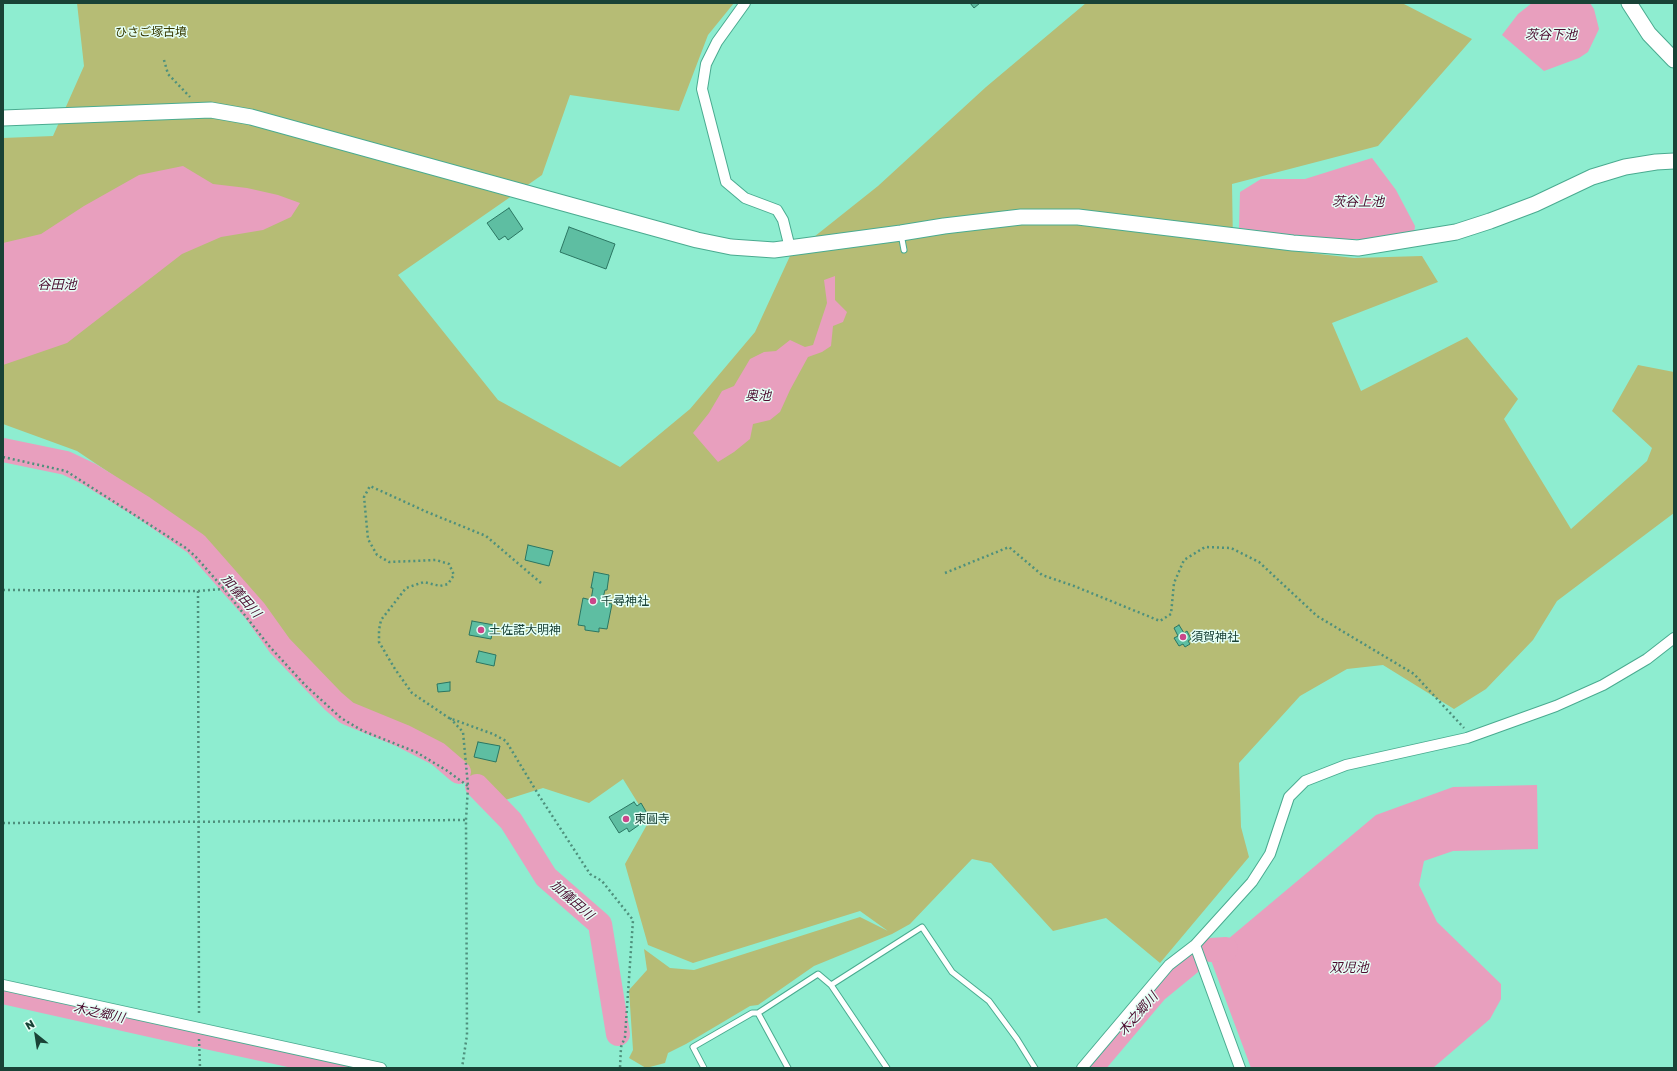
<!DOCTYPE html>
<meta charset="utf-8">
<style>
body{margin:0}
#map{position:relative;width:1677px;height:1071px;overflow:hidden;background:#8eedd0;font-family:"Golos Text",sans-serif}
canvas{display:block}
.frame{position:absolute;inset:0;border:4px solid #194236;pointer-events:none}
.north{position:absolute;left:16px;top:1015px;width:40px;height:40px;-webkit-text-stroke:3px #e5fff6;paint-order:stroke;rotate:330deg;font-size:11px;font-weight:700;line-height:16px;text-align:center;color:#194236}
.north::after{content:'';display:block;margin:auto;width:14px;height:18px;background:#194236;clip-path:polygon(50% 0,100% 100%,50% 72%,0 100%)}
</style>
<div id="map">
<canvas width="1677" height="1071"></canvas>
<div class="frame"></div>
<div class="north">N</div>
</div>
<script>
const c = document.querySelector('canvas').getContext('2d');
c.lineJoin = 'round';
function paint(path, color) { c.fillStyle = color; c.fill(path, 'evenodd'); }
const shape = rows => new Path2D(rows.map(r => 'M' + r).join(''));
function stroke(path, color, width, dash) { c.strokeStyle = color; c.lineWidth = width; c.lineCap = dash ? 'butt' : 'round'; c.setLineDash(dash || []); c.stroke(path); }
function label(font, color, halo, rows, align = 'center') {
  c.font = font + ' "Golos Text","Noto Sans JP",sans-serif'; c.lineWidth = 3; c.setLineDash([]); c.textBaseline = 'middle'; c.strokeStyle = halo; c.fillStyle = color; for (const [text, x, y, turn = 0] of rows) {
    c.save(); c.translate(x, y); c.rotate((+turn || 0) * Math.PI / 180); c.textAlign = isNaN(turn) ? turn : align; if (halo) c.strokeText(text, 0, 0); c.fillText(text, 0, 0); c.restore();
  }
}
paint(shape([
 [77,3,734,3,708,35,679,111,570,95,542,175,398,275,498,400,620,467,690,409,755,332,790,256,878,186,986,87,1086,3,1402,3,1472,39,1378,146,1232,184,1233,244,1354,258,1422,256,1438,282,1332,323,1361,391,1467,337,1518,399,1504,419,1571,529,1647,461,1652,448,1612,411,1638,365,1674,372,1674,513,1557,601,1533,640,1486,689,1454,709,1383,665,1347,669,1300,696,1239,763,1241,827,1249,857,1160,963,1106,918,1053,931,991,863,972,859,910,924,892,934,814,966,758,1005,750,1006,686,1044,668,1053,665,1063,646,1068,629,1058,633,1050,629,990,647,970,644,949,670,968,694,970,860,917,888,931,860,911,693,963,648,945,625,864,649,821,623,779,589,803,543,788,502,801,415,736,360,710,306,664,198,532,77,451,3,424,3,138,53,136,84,66]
]), '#b6bc75');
paint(shape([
 [1532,3,1590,3,1594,9,1599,29,1588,52,1579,58,1544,71,1502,35,1518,14],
 [1372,158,1396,190,1415,226,1414,234,1370,239,1316,239,1239,228,1240,192,1261,179,1305,179],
 [183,166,213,184,247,188,278,195,300,203,291,217,263,230,221,237,182,254,67,343,3,365,3,243,41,234,84,206,139,175],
 [835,276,835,300,847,312,843,322,833,326,831,346,822,352,808,357,790,390,780,412,770,420,753,424,750,439,734,452,718,462,693,433,709,413,722,391,734,386,750,359,764,352,776,351,790,340,805,347,813,345,827,303,824,280],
 [1537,785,1538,849,1453,851,1424,861,1419,885,1437,922,1501,984,1501,999,1490,1019,1433,1068,1251,1068,1209,955,1376,815,1453,787]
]), '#e89fbe');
stroke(shape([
 [3,450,66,463,89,474,144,508,196,544,255,611,280,646,333,701,347,713,403,736,438,754,459,772],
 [477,786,511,821,546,877,600,924,618,1034],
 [1210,950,1226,949],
 [3,992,195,1035],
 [206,1037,349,1068],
 [1091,1068,1156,991,1189,964]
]), '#e89fbe', 24);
const building = shape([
 [970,3,980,3,974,8,970,3],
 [509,208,523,229,508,240,505,236,499,240,487,223,509,208],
 [569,227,615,244,606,269,560,252,569,227],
 [528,545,553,551,549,566,525,560,528,545],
 [594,572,609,575,607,590,605,590,602,602,612,604,607,629,599,628,599,632,585,630,585,626,578,625,583,598,591,600,593,588,591,588,594,572],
 [472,621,494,625,491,639,469,635,472,621],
 [1179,625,1184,633,1187,631,1191,639,1188,641,1190,644,1185,647,1183,644,1179,646,1174,638,1178,636,1174,628,1179,625],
 [479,651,496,655,494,666,476,662,479,651],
 [450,682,450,691,438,692,437,684,450,682],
 [478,742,500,746,496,762,474,757,478,742],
 [634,802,637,806,641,803,648,815,637,822,639,825,629,832,627,828,619,833,609,817,634,802]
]);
paint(building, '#5ebea2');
stroke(building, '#2b7662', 1);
const lane = shape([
 [901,234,904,250],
 [831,985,887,1068],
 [704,1068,693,1047,752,1013,758,1013],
 [788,1068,758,1013,818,974,831,985,922,927,952,972,989,1001,1017,1039,1035,1068]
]);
const street = shape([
 [745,3,717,42,706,64,702,89,726,182,745,198,777,210,783,220,790,248],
 [1195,945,1240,1068],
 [3,985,381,1068],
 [1082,1068,1169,965,1195,945,1252,882,1270,854,1289,797,1305,781,1346,765,1467,738,1556,706,1603,685,1647,659,1674,638]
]);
const secondary = shape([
 [1629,3,1649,34,1674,60],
 [3,118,211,110,251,117,697,240,731,247,774,250,901,233,944,226,1021,217,1078,217,1293,243,1358,248,1456,232,1490,221,1535,204,1592,177,1625,167,1656,162,1674,161]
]);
stroke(lane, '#4aab90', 7);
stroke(street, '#4aab90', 12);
stroke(secondary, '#4aab90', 17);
stroke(shape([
 [164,60,168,74,190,97],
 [3,457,66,471,186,548,196,557,224,589,270,647,305,685,341,718,363,731,416,752,446,770,468,786],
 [945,573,1009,547,1042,575,1074,586,1160,621,1171,614,1174,583,1184,560,1205,547,1231,548,1259,562,1317,616,1414,674,1464,728],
 [541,583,486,536,427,512,370,486,364,497,368,539,377,555,389,562,436,560,449,564,454,575,448,584,440,586,424,582,406,588,381,620,379,630,379,642,395,669,412,693,449,718,493,734,506,741,538,794,590,874,602,881,633,920,625,1037,621,1047,620,1068],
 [3,590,198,591,224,589],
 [198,591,199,1016],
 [450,718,463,732,468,786,466,820,467,1035,462,1068],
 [3,823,466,820],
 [199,1039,200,1068]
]), '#4e907c', 2.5, [2, 3]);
stroke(lane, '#fff', 5);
stroke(street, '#fff', 10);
stroke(secondary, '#fff', 15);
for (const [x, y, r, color] of [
 [593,601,4,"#ca468a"],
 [481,630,4,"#ca468a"],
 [1183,637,4,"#ca468a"],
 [626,819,4,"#ca468a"]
]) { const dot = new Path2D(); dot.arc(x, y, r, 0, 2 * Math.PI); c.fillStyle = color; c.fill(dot); stroke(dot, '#e5fff6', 1.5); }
label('12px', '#383a00', '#e5fff6', [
 ["ひさご塚古墳",151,32]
]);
label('12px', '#194236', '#e5fff6', [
 ["千尋神社",601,601],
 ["土佐諾大明神",489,630],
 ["須賀神社",1191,637],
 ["東圓寺",634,819]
], 'left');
label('italic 13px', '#4b0b2e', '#e5fff6', [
 ["茨谷下池",1551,35],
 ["茨谷上池",1358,202],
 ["谷田池",57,285],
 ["奥池",758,396],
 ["加儀田川",241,596,49],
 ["加儀田川",572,900,41],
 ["双児池",1349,968],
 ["木之郷川",99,1013,12],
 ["木之郷川",1138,1014,-49]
]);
</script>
